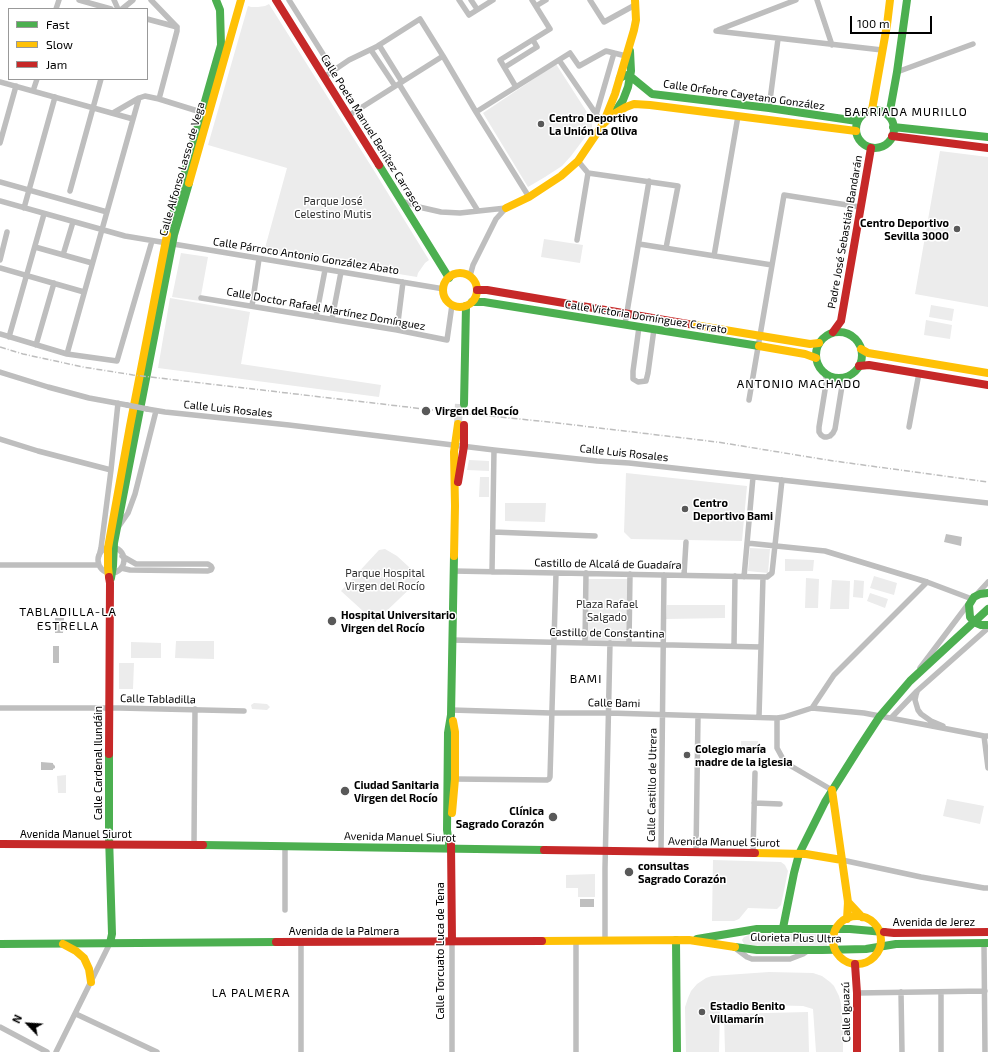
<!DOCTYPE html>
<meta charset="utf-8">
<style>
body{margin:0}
#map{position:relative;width:988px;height:1052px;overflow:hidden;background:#fff;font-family:"Exo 2",sans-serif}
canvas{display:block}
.legend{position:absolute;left:8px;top:8px;width:140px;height:72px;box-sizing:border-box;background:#fff;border:1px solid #999;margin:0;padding:5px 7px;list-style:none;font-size:12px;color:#000}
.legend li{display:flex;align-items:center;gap:8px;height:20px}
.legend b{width:20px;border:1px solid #999}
.north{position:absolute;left:8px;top:1004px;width:40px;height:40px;-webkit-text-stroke:3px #fff;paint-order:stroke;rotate:295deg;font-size:11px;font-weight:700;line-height:16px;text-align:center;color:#000}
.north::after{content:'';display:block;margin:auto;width:14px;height:18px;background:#000;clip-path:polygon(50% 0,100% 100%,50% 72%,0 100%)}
.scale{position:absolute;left:850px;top:16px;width:82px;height:18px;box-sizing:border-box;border:2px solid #000;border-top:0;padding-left:5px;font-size:12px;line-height:14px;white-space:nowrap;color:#000;-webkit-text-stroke:3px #fff;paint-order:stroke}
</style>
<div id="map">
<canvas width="988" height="1052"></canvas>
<ul class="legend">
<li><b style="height:5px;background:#4caf50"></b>Fast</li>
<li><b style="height:5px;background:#ffc107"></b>Slow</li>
<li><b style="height:5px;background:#c62828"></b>Jam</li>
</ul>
<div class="north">N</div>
<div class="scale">100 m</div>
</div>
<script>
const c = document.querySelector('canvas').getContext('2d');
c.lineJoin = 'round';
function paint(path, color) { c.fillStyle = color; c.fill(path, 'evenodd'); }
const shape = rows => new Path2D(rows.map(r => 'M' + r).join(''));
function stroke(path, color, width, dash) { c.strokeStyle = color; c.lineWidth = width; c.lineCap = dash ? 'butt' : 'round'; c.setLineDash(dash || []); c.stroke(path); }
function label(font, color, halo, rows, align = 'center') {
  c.font = font + ' "Exo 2",sans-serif'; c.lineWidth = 3; c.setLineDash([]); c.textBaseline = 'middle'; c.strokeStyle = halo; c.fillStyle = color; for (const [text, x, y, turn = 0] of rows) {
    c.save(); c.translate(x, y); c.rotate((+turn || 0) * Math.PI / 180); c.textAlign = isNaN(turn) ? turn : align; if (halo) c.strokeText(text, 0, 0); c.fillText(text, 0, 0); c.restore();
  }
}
paint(shape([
 [269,4,373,169,429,260,425,263,418,273,417,277,260,251,261,248,265,248,287,168,208,145,248,6,251,7,258,7,265,6],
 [556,64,592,120,592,128,571,156,562,166,545,177,528,187,483,113],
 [940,151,988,157,988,307,915,294],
 [544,239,583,245,580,263,541,257],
 [181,253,208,257,200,301,172,297],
 [170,298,250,312,241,364,381,385,379,397,158,368],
 [931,305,954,309,952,321,929,317],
 [926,320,952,325,950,339,924,335],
 [469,460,489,461,489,471,467,470],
 [626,473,747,486,742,541,631,539,624,532],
 [480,477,489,477,489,497,479,497],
 [505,503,546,503,545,522,505,521],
 [750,548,770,549,768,573,748,571],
 [385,549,397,556,421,578,375,622,341,591,379,550],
 [785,559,814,560,813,571,785,571],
 [874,576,897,583,894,595,870,588],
 [806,578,819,579,818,608,805,608],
 [587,579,628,579,627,642,585,641],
 [832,580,850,581,849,609,830,609],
 [854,580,864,581,863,598,853,597],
 [870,593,888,599,885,608,867,601],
 [667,605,725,605,725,618,666,619],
 [176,641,214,641,214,659,175,658],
 [131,642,161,643,161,658,131,658],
 [119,663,134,663,133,689,119,689],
 [254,703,267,704,270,707,267,710,252,709,251,705],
 [741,741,758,741,757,750,741,750],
 [66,775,66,793,58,793,57,776],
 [947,799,984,806,980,824,943,816],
 [713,860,781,862,785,865,788,871,781,905,777,909,748,908,739,919,734,921,712,921],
 [595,874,595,897,578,897,578,888,566,888,566,875],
 [765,934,827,934,827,946,759,946,744,944,742,940,744,937,749,935],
 [769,972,813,973,822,976,830,982,834,986,839,996,841,1004,843,1028,843,1052,816,1052,813,1009,803,1006,764,1005,724,1009,720,1011,719,1052,686,1052,685,1007,688,998,691,991,697,984,706,978,712,976],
 [808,1012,809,1052,725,1052,724,1014]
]), '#ececec');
paint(shape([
 [946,534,962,537,961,546,944,542],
 [55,618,64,618,63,633,55,633],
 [53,646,59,646,59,663,53,663],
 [41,762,53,763,53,764,55,766,55,768,53,769,53,770,41,770],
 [580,899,594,899,594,907,580,907]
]), '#bfbfbf');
stroke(shape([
 [458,424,459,403]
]), '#d9d9d9', 8, [8, 4]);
stroke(shape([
 [79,0,111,9],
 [114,0,118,9],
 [151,0,177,27],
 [289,0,333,70],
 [459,0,469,15,493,0],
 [471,0,477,9],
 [590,0,604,22,635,5],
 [817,0,832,45],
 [536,6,546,0],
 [56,9,59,0],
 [122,9,133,0],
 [147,19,177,27],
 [718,30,796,0],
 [716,31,882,50],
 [379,45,402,82],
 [371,50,395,86],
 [559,60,603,124],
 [505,67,537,47,533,40],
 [897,72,973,44],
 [324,77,349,60,376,47,420,19,443,56,476,112,529,197],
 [0,82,133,119],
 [399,84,478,211],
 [516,87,500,60,550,29,532,0],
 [33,91,37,79],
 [159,99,177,31,177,27],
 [769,108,778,39],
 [476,112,570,53,579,66,606,51,626,56],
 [113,113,139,98,145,96,159,99,204,113],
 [596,115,614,53],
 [348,116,443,56],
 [0,143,16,86],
 [588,173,678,186,666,248],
 [0,182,107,212],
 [70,191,101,79],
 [0,201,125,236,444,289],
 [402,201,419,207,441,212,460,213,506,208],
 [24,208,55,97],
 [577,240,588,173,578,161],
 [639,244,772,265],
 [35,247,92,263],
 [63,255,73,222],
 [714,256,738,116],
 [0,260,7,232],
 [0,268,84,292],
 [470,276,473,265,496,219,506,208],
 [201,298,397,330,447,340,452,305],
 [252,306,259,259],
 [316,317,325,270],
 [332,319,341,272],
 [625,324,649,181],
 [639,327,633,371,633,379,638,382,646,381,648,373,654,329],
 [397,330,403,282],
 [0,334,67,354,117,361,152,241],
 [9,337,44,214],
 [36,345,54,283],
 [67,354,139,98],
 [0,372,48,387,89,398,127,405],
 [824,373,826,377,826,384,819,427,819,432,821,435,824,437,827,437,830,436,833,433,835,429,842,386,845,377],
 [749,400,784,195,860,207],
 [147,409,165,412,289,425,494,450,597,461,629,463,988,503],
 [909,427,919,373],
 [0,439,38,451,111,470],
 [119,526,128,513,135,494,156,411],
 [493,532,595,536],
 [747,543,825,551,927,582,972,599],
 '98 560a13 13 0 1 1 26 0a13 13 0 1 1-26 0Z',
 [99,556,101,548,111,470,118,403],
 [0,565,99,565],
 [121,568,130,570,208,571,211,570,212,568,211,566,208,564,136,564,122,556],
 [453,571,767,577,772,573,782,480],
 [492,572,494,450],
 [684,575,686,542],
 [744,577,753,477],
 [976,595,988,582],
 [452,640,761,647],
 [585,643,586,573],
 [629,644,630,574],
 [734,646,735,576],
 [920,668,969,603],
 [917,692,916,695,915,700,918,710,921,714,931,721,943,726],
 [0,708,120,708,244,711],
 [812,708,834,675,927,582],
 [451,710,551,713,609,713,777,718,784,717,812,708,864,713,984,736,988,736],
 [759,717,763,577],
 [777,718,777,748,783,759,791,766,832,790],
 [891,718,917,691,988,628],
 [984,736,988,768],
 [455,779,547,780,549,779,550,777,556,573],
 [754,803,780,804],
 [194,846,195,709],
 [661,852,664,575],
 [696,852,698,716],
 [753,853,755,773],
 [842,860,921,877,984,888,988,888],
 [285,910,285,847],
 [452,941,452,1052],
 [576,941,576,1052],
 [605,941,605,868,610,643],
 [984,943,985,1052],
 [735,948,747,957,752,959,790,959,803,954,809,950],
 [901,992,902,1052],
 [857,993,985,991],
 [76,1014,157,1052],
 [0,1027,47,1052],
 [56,1052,110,943],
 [301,1052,301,942],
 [941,1052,941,992]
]), '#bebebe', 5.5);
stroke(shape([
 [620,78,625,75,630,76,652,94,769,108,857,121],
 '856 129a19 19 0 1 1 38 0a19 19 0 1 1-38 0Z',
 [615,112,623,100,628,87,631,71,630,51],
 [889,116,897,72,907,0],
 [893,127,988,137],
 [379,165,449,278],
 [167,235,221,45,220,10,216,0],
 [472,302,484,302,759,346],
 '816 355a23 23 0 1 1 46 0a23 23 0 1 1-46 0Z',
 [464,404,466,306],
 [111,578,113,566,114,543,174,235,189,183],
 [988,593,980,594,974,597,969,605,970,617,974,622,981,625,988,625],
 [109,754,109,836,112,934,110,943],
 [203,845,544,850],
 [450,849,447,830,448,733,451,715,454,556],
 [783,928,794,873,799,854,825,802,859,748,880,716,910,681,988,609],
 [697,939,757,929,850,929,884,932],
 [676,940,677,1052],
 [0,944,276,942],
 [735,947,757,950,822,950,866,949,896,944,988,943]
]), '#4caf50', 8);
stroke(shape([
 [872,110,887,25,890,0],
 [603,124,614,114,626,107,634,104,650,105,856,131],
 [189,183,241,0],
 [506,208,529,197,561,176,578,161,603,124,615,94,634,30,636,20,635,0],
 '443 290a17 17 0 1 1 34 0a17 17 0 1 1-34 0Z',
 [688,324,810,344,819,343],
 [759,346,805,354,816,358],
 [861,349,868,353,988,373],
 [454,556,455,506,454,452,458,424],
 [109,577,108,567,108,548,130,426,167,235],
 [832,790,848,902,847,919],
 [452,813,455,779,455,732,453,721],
 [755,853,806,854,842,860],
 [848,902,862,917],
 '833 940a24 24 0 1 1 48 0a24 24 0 1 1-48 0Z',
 [542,941,689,940,735,947],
 [63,944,76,951,84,958,89,969,91,982]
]), '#ffc107', 8);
stroke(shape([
 [276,0,379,165],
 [892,136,988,148],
 [477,290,487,290,688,324],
 [833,332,841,321,871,148],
 [859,366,869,365,988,385],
 [458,482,464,446,464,425],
 [109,577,110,583,109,754],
 [0,844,203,845],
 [451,844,452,941],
 [544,850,755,853],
 [884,932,894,933,988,932],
 [276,942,542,941],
 [855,964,857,993,857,1052]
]), '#c62828', 8);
stroke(shape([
 [0,347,23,354,83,367,133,375,450,412,549,422,717,442,834,461,988,482]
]), '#bebebe', 1.5, [6, 2, 1, 2]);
stroke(shape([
 [127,405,147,409]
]), '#bebebe', 5.5);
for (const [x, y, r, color] of [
 [541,124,4,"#595959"],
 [957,229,4,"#595959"],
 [426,411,5,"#595959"],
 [685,509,4,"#595959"],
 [332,621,5,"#595959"],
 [687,755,4,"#595959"],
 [345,791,5,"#595959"],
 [553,817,5,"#595959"],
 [629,872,5,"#595959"],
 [702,1012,4,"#595959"]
]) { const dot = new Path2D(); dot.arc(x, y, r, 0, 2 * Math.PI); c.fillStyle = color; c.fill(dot); stroke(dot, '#fff', 1.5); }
label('11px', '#000', '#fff', [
 ["Calle Orfebre Cayetano González",744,95,8],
 ["Calle Poeta Manuel Benítez Carrasco",372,133,58],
 ["Calle Alfonso Lasso de Vega",182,169,-74],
 ["Padre José Sebastián Bandarán",845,232,-80],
 ["Calle Párroco Antonio González Abato",306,256,9],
 ["Calle Doctor Rafael Martínez Domínguez",326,309,10],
 ["Calle Victoria Domínguez Cerrato",646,317,9],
 ["Calle Luis Rosales",228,409,6],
 ["Calle Luis Rosales",624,453,6],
 ["Castillo de Alcalá de Guadaíra",608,564,1],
 ["Castillo de Constantina",607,633,1],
 ["Calle Tabladilla",158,699,1],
 ["Calle Bami",614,703,1],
 ["Calle Cardenal Ilundáin",98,763,-90],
 ["Calle Castillo de Utrera",652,785,-89],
 ["Avenida Manuel Siurot",76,834],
 ["Avenida Manuel Siurot",400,837,1],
 ["Avenida Manuel Siurot",724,842,1],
 ["Avenida de Jerez",934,922],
 ["Avenida de la Palmera",344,931],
 ["Glorieta Plus Ultra",796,938,1],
 ["Calle Torcuato Luca de Tena",440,951,-90],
 ["Calle Iguazú",846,1012,-91]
]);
label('bold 11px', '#000', '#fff', [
 ["Centro Deportivo",549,118],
 ["La Unión La Oliva",549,131],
 ["Centro Deportivo",949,223,"right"],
 ["Sevilla 3000",949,236,"right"],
 ["Virgen del Rocío",435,411],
 ["Centro",693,503],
 ["Deportivo Bami",693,516],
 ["Hospital Universitario",341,615],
 ["Virgen del Rocío",341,628],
 ["Colegio maría",695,749],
 ["madre de la iglesia",695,762],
 ["Ciudad Sanitaria",354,785],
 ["Virgen del Rocío",354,798],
 ["Clínica",544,811,"right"],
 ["Sagrado Corazón",544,824,"right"],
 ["consultas",638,866],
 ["Sagrado Corazón",638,879],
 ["Estadio Benito",710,1006],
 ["Villamarín",710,1019]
], 'left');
label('11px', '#333', '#fff', [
 ["Parque José",333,201],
 ["Celestino Mutis",333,214],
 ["Parque Hospital",385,573],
 ["Virgen del Rocío",385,586],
 ["Plaza Rafael",607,604],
 ["Salgado",607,617]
]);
c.letterSpacing = '1px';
label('12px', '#000', '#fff', [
 ["BARRIADA MURILLO",906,112],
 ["ANTONIO MACHADO",799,384],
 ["TABLADILLA-LA",68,612],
 ["ESTRELLA",68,626],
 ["BAMI",586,679],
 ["LA PALMERA",251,993]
]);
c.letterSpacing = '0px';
</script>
